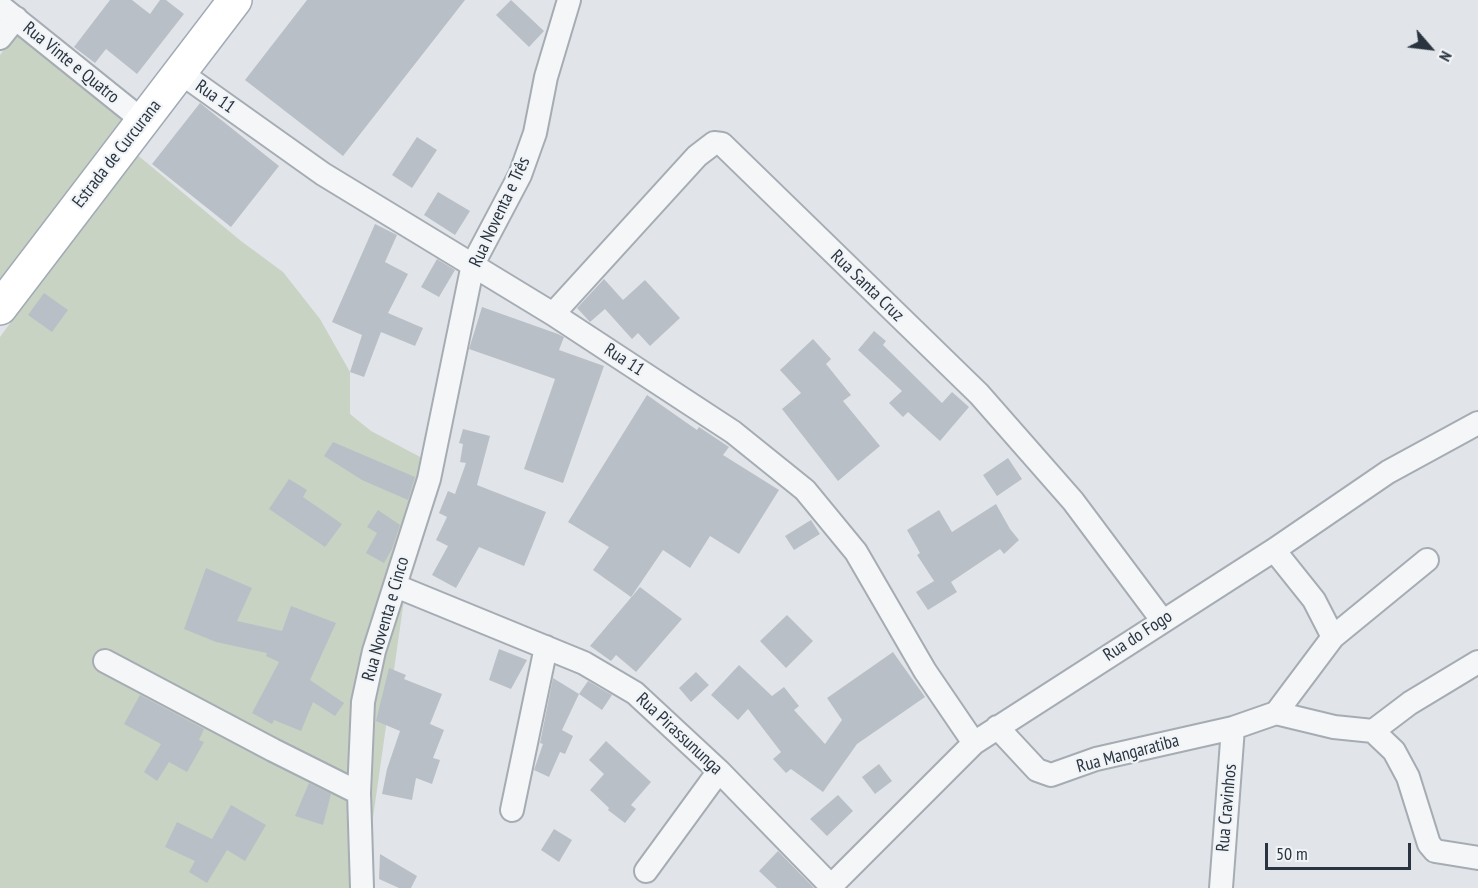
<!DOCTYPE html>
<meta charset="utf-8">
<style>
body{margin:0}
#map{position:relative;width:1478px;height:888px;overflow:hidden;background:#e1e5e9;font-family:"PT Sans Narrow",sans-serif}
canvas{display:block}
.north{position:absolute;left:1400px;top:18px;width:60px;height:60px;-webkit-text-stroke:4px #f1f4f7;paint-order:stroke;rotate:118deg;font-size:16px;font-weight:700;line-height:24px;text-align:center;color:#2a3440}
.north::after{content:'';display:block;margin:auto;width:21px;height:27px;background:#2a3440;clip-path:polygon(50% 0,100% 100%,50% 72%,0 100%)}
.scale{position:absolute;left:1265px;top:843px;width:146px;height:27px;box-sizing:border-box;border:3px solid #2a3440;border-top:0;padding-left:8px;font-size:18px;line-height:21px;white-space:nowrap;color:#2a3440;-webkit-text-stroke:4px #f1f4f7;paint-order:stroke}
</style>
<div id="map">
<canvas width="1478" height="888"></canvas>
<div class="north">N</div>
<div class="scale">50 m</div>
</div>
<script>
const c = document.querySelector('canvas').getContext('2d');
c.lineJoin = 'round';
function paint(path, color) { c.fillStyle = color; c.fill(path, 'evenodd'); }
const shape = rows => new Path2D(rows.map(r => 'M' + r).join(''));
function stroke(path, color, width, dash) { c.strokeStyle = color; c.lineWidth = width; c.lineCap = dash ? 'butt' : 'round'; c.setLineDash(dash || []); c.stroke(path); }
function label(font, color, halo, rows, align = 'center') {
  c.font = font + ' "PT Sans Narrow",sans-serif'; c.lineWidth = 4.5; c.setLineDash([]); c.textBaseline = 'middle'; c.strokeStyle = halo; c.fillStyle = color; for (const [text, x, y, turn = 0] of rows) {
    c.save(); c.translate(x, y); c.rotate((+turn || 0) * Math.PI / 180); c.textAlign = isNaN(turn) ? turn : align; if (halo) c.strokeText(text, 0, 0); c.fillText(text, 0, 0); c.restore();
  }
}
paint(shape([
 [19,30,127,120,0,287,0,55],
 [135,153,241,241,283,272,320,319,350,372,350,414,371,431,424,459,363,888,0,888,0,337]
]), '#c8d3c3');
paint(shape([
 [110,0,132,0,150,14,160,0,166,0,184,14,137,74,106,49,95,63,74,47],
 [307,0,465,0,343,156,245,80],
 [511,0,544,31,529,47,496,15],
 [200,103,279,166,231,227,152,164],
 [417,137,437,150,412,188,392,175],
 [438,192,470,211,455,235,424,215],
 [375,224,397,235,385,262,408,274,388,313,423,328,415,346,381,332,364,377,350,372,362,335,332,322],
 [437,259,455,270,439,297,421,287],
 [604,279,623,300,645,280,680,318,650,346,638,333,632,339,605,309,590,322,577,308],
 [44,293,68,310,52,332,28,315],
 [482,307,558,334,564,337,559,350,604,366,563,483,524,469,555,379,469,349],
 [874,331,886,341,883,345,942,403,952,392,969,407,940,441,908,412,903,417,889,403,902,391,858,350],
 [813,339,831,359,826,364,851,395,843,401,880,446,838,481,782,409,801,393,780,370],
 [647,395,697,430,699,427,729,447,723,455,779,490,739,554,710,536,690,568,663,550,631,597,593,570,609,547,568,522],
 [463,429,490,436,477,485,546,512,524,566,479,547,456,588,432,575,448,546,436,540,447,517,439,513,448,491,455,494,466,463,460,462,463,444,459,443],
 [333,442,415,477,408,500,362,480,324,456],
 [1008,458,1022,479,997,496,983,475],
 [289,479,307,490,303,497,342,524,325,547,269,509],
 [996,504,1010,529,1019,540,1004,554,1000,549,951,582,957,592,928,610,916,592,934,581,917,555,920,553,907,530,939,510,952,532],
 [378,510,400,525,392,549,384,563,366,553,377,533,367,527],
 [811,520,820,534,794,550,785,536],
 [206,568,252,588,237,621,282,631,291,606,336,623,310,680,344,703,335,716,313,702,301,731,274,720,272,724,252,713,279,662,266,656,267,653,216,642,184,629],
 [640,587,682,619,636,672,616,655,611,661,590,646],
 [787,615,813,641,786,668,760,641],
 [499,649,527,660,511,689,489,680],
 [893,652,925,697,857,744,823,792,791,769,786,773,773,759,781,752,748,709,738,720,711,695,739,665,772,696,784,687,799,706,794,710,825,744,842,720,827,698],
 [389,668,406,675,404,679,442,694,430,724,444,730,433,758,440,760,432,784,416,778,412,800,382,794,387,769,400,731,376,721],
 [696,672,709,685,691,702,679,688],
 [553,678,579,694,562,730,573,736,565,754,560,752,549,777,534,770,543,744,540,743],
 [588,681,612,695,602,710,579,694],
 [140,695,204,729,199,740,204,742,187,772,169,762,157,781,144,772,161,744,124,724],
 [606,741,651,782,631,805,636,809,625,823,608,810,609,808,590,790,604,774,589,760],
 [879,764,892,781,875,794,862,777],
 [309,783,331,794,323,825,295,816],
 [838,795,853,811,827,836,810,819],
 [231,805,266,825,245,861,227,850,207,883,189,872,195,861,165,847,177,822,212,839],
 [554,829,572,840,559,862,541,850],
 [778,851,814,888,777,888,759,871],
 [380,854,417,876,411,888,399,888,379,879]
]), '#b9bfc6');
const minor = shape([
 [0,6,142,120],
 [0,38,16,18],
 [181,73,323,174,553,314,733,432,805,490,856,552,925,671,974,743],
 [553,314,697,156,714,143,722,144,979,394,1073,501,1162,620],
 [1274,550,1314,600,1333,637,1276,713],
 [396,586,584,663,635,693,719,771,831,886],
 [1333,637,1427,560],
 [105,661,273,750,359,793],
 [997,727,1037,770,1051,775,1096,759,1233,728,1276,713,1334,727,1373,731,1410,703,1478,662],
 [1373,731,1394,751,1408,777,1429,844,1435,851,1478,858],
 [512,810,546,647],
 [646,871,719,771],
 [362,888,359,793,363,702,374,651,429,479,473,264,520,175,535,133,546,77,569,0],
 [829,888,974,743,1274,550,1388,472,1478,423],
 [1221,888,1233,728]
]);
const primary = shape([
 [0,308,235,0]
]);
stroke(minor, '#a6acb3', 26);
stroke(primary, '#a1aab5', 36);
stroke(minor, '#f4f6f8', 22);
stroke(primary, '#fff', 33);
label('18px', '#2a3440', '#f1f4f7', [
 ["Rua Vinte e Quatro",71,63,39],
 ["Rua 11",215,97,35],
 ["Estrada de Curcurana",117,154,-52],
 ["Rua Noventa e Três",500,212,-65],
 ["Rua Santa Cruz",867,286,44],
 ["Rua 11",624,360,33],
 ["Rua Noventa e Cinco",386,619,-74],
 ["Rua do Fogo",1138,636,-33],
 ["Rua Pirassununga",679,734,43],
 ["Rua Mangaratiba",1128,754,-15],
 ["Rua Cravinhos",1227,808,-85]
]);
</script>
